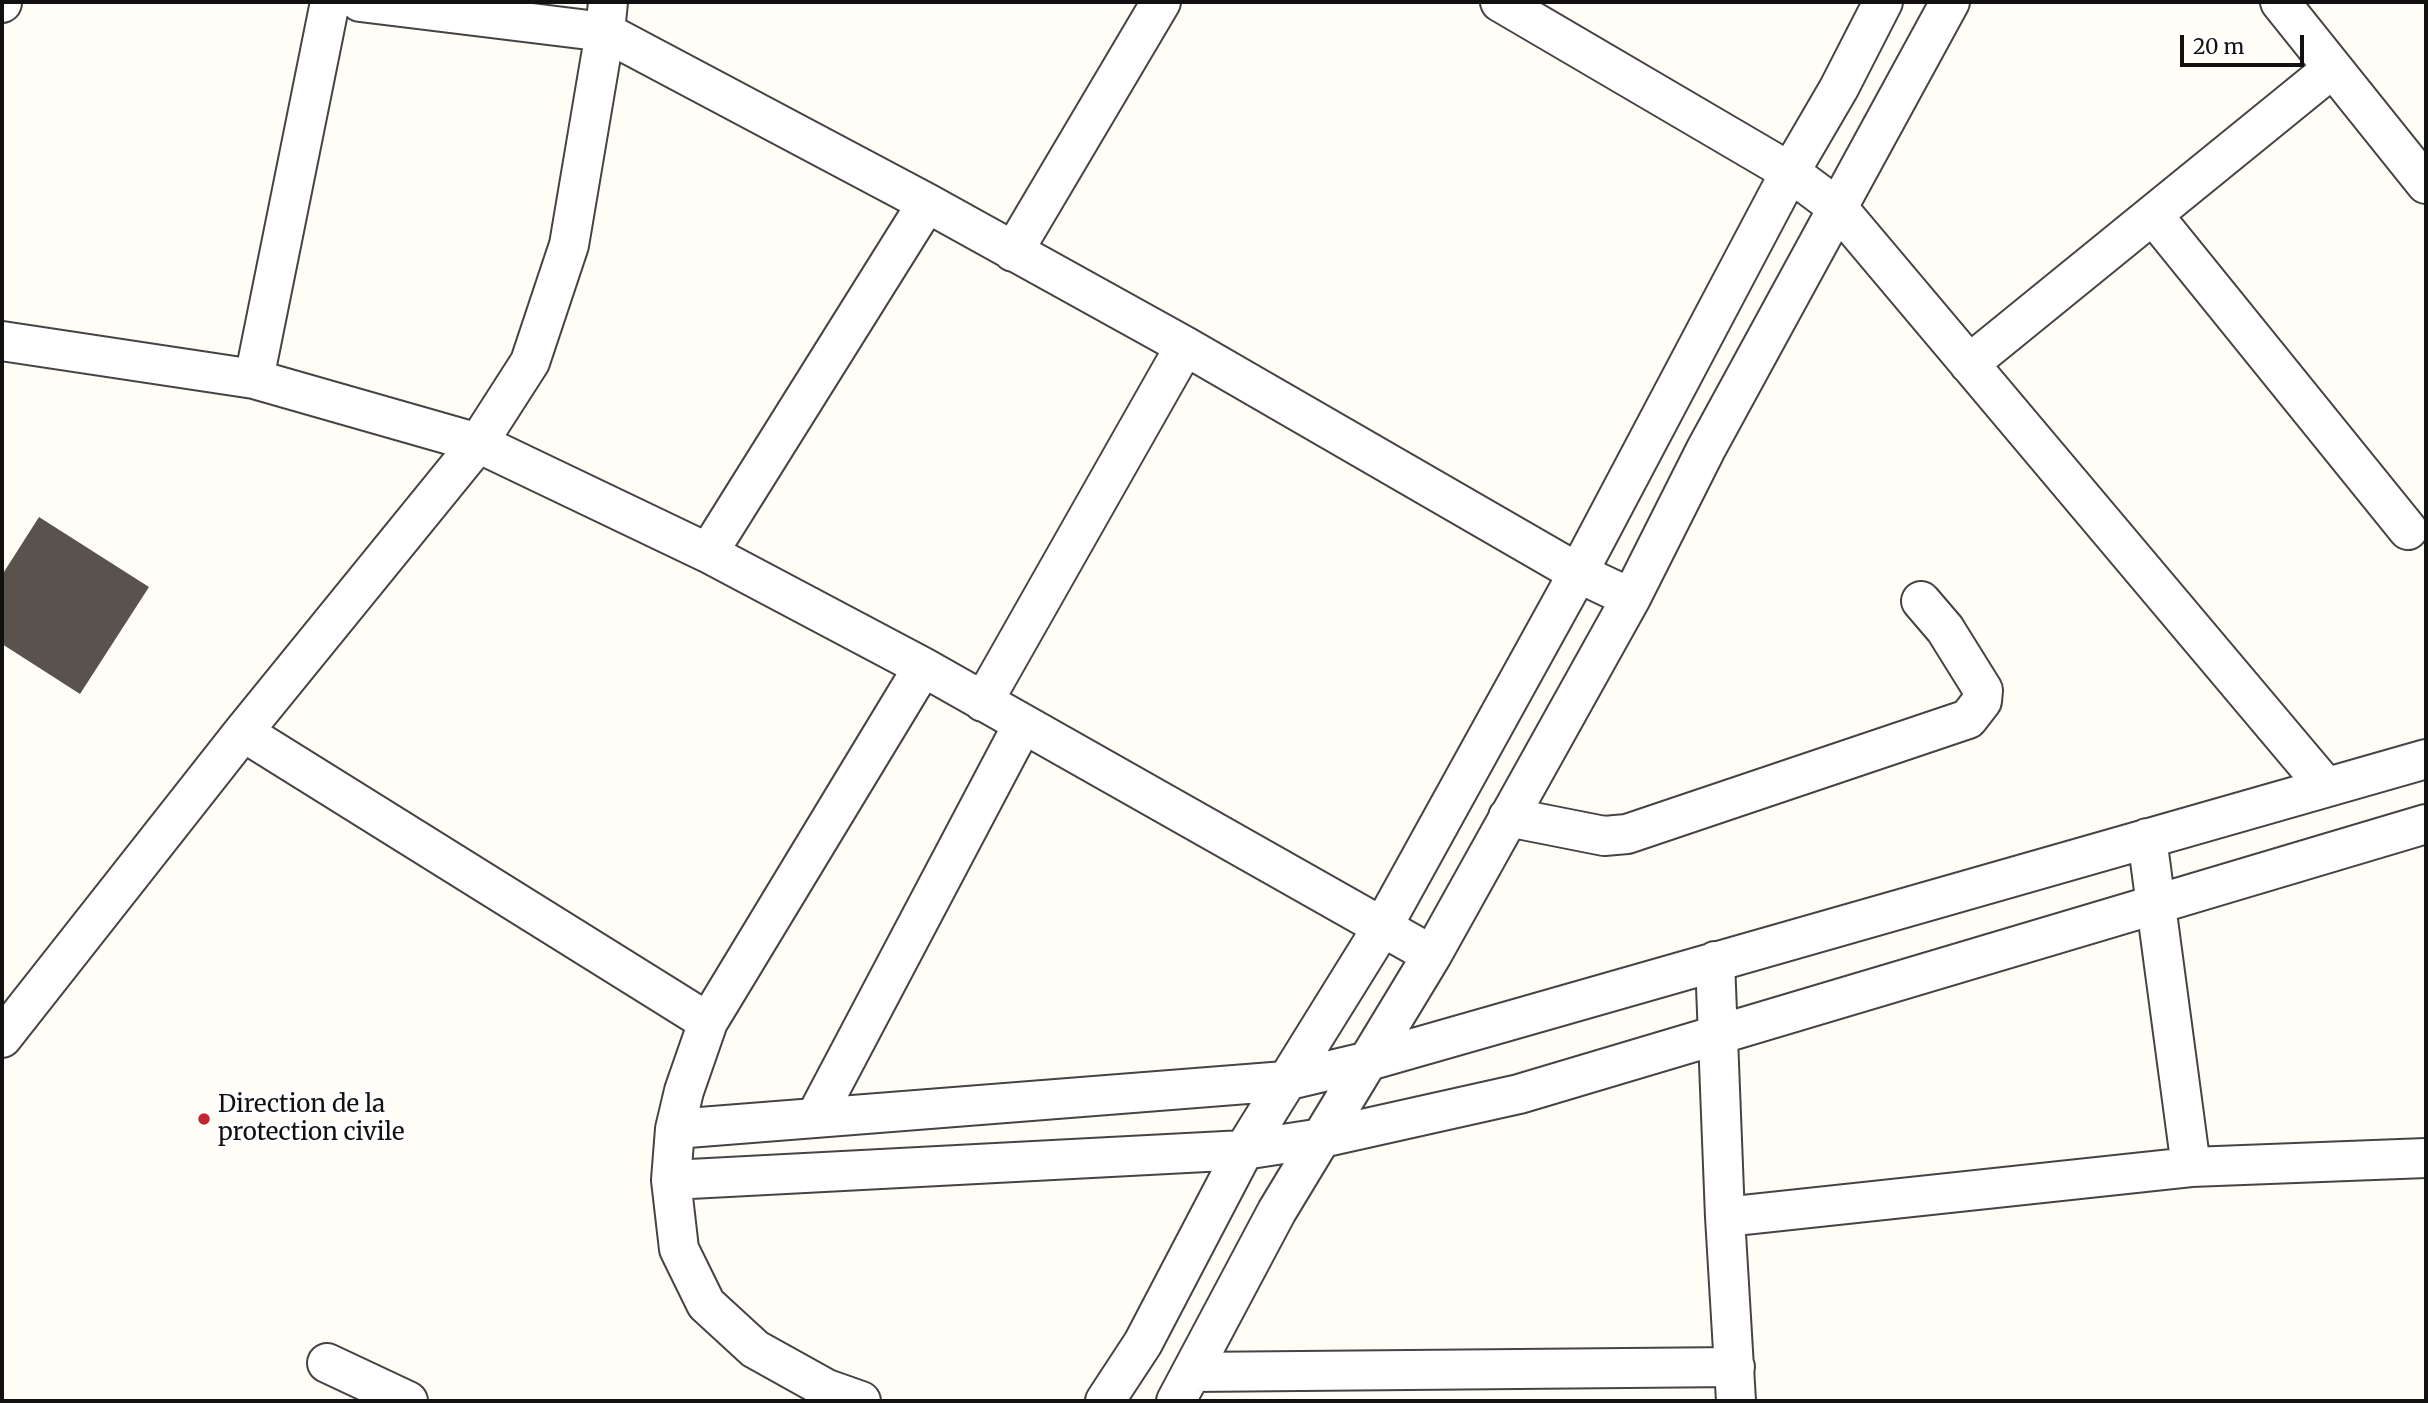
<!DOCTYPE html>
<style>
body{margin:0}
#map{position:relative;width:2428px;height:1403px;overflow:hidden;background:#fffdf5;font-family:Merriweather,serif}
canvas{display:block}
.frame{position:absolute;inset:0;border:4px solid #111;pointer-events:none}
.scale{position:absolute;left:2180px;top:35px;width:124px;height:32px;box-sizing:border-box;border:4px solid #111;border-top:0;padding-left:9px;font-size:21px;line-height:24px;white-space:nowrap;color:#111;-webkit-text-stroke:5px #fff;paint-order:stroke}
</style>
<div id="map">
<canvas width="2428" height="1403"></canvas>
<div class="frame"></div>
<div class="scale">20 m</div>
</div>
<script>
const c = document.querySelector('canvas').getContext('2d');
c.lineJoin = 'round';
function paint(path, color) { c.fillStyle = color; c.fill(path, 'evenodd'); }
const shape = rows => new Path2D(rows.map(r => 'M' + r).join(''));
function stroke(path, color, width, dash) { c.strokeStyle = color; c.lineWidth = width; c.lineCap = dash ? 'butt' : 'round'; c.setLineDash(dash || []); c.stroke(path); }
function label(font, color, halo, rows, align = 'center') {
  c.font = font + ' Merriweather,serif'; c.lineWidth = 7; c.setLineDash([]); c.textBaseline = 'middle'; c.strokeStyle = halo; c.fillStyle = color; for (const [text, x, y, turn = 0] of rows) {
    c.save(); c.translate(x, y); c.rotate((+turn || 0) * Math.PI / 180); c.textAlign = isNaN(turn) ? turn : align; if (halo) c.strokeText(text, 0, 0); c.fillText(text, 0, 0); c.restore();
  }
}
paint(shape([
 [39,517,149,587,80,694,2,644,2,575]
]), '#5a524d');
const minor = shape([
 [360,2,605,32,927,203,1185,346,1578,573,1631,598],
 [1500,2,1790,172,1838,208,2326,787],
 [2280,2,2426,184],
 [2,3,2,2],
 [2153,215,2408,530],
 [1013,252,1161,2],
 [2,341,254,379,478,443,708,553,923,667,1432,955],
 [1969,364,2333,68],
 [254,379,330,2],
 [708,553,927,203],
 [983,702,1185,346],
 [243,732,708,1022],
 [1508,817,1604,836,1627,834,1968,719,1982,701,1983,690,1945,629,1921,601],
 [2147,838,2191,1167],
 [1715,961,1725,1217,1736,1401],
 [2,1038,243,732,478,443,530,362,569,245,605,32,608,2],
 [815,1118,1023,724],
 [675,1129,1285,1081,1365,1062,2426,759],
 [671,1180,1244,1150,1322,1138,1519,1094,2426,824],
 [1725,1217,2191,1167,2426,1158],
 [327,1363,408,1401],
 [1192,1372,1735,1367],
 [861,1401,827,1389,755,1349,706,1304,679,1249,671,1180,675,1129,684,1091,708,1022,923,667],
 [1105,1401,1143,1343,1244,1150,1383,926,1578,573,1790,172,1839,88,1883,2],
 [1176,1401,1277,1211,1432,955,1631,598,1706,449,1950,2]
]);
stroke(minor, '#444', 42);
stroke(minor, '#fff', 38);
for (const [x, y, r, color] of [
 [204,1119,7,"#c4262e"]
]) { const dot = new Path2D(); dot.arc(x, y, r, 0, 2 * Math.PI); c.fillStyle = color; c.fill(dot); stroke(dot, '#fff', 2.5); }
label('24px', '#111', '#fff', [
 ["Direction de la",218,1105],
 ["protection civile",218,1133]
], 'left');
</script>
